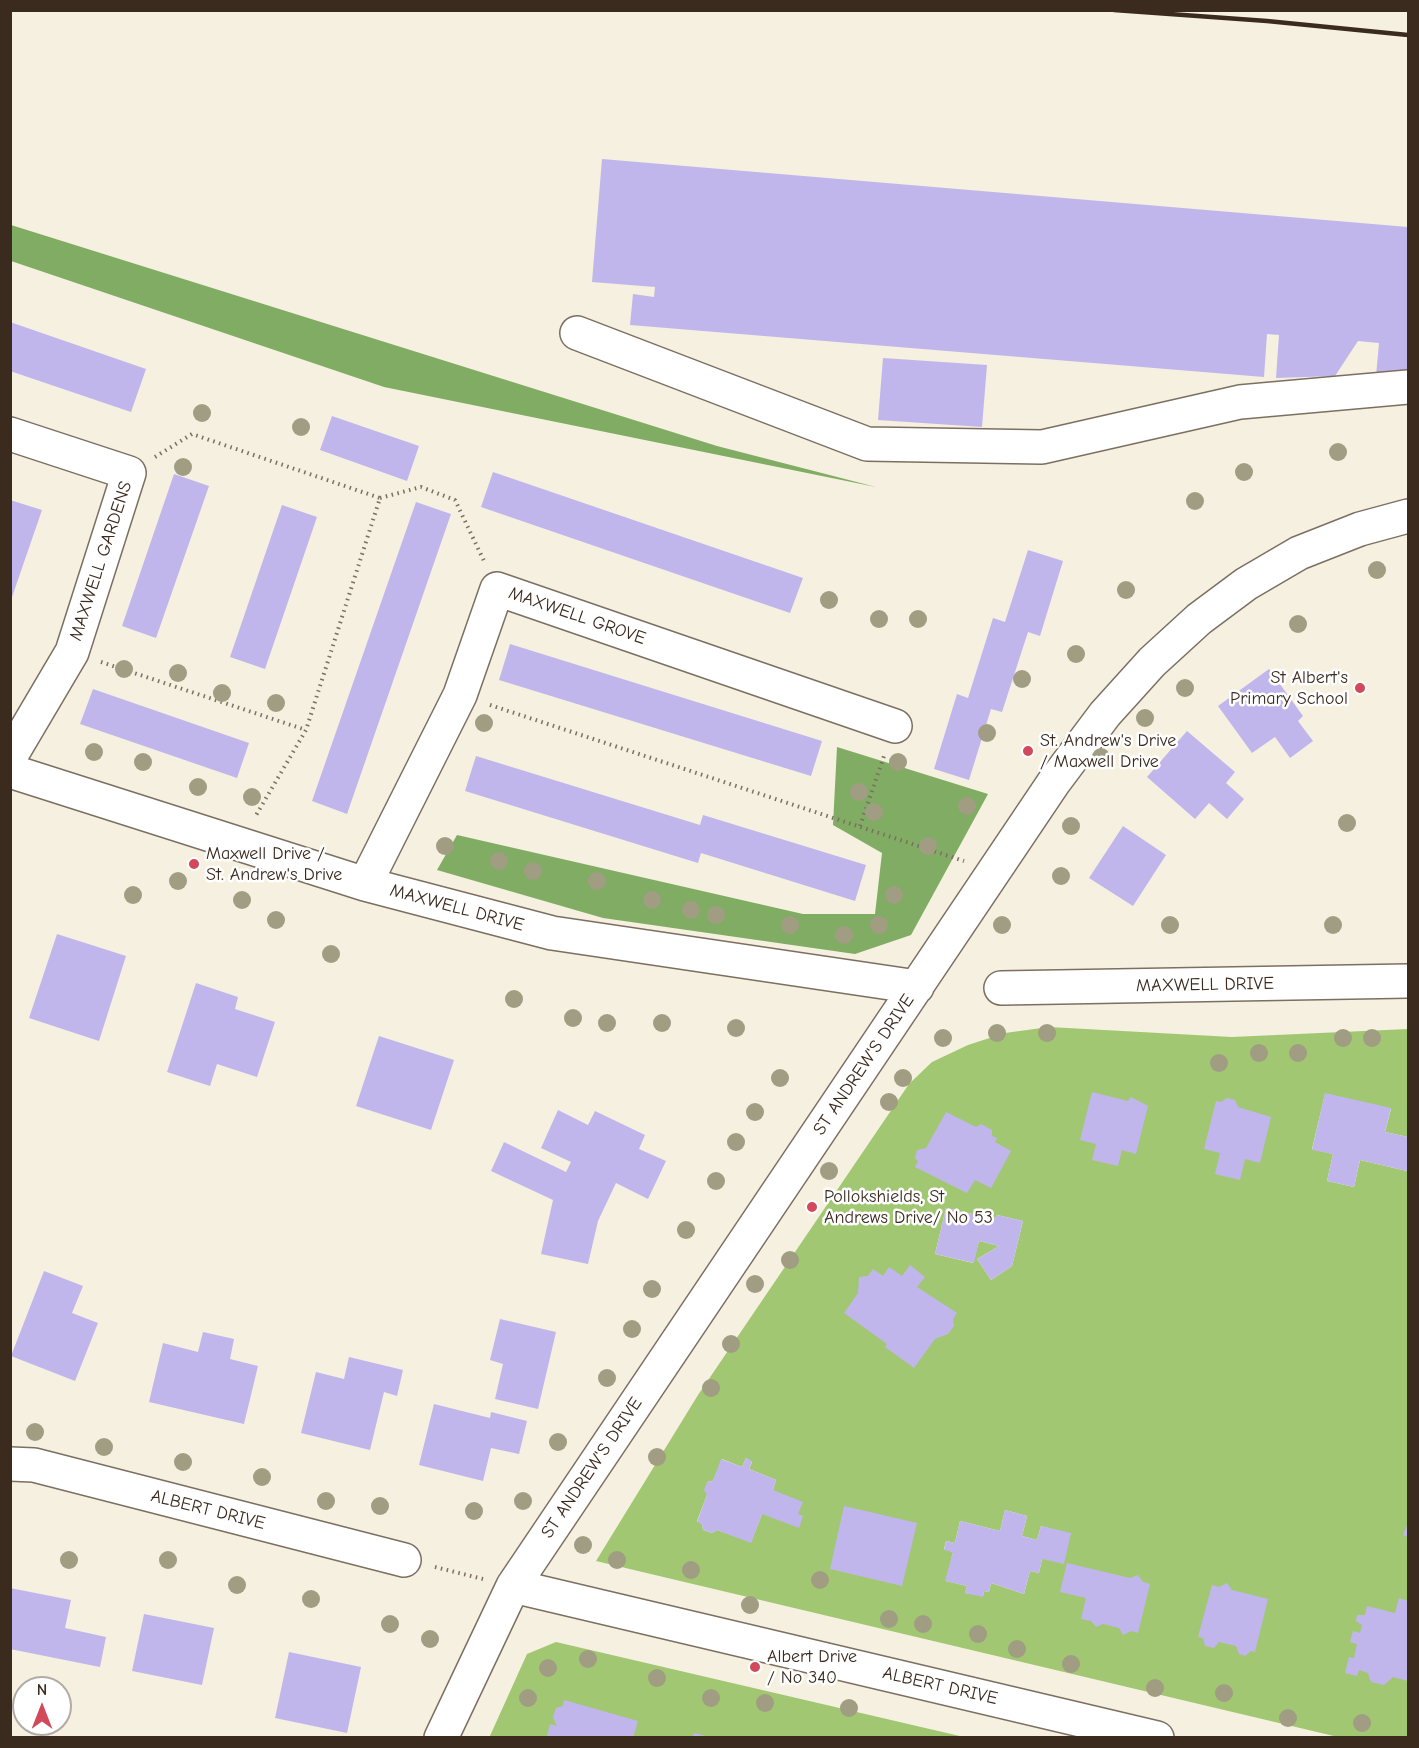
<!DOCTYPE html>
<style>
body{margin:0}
#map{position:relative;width:1419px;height:1748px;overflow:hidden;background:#f5f0df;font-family:"Comic Neue",sans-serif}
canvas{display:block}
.frame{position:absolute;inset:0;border:12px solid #3b2a1e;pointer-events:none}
.north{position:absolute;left:12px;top:1676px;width:60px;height:60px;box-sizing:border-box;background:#fff;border:2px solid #b1aaa5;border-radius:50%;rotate:0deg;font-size:16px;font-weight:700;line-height:24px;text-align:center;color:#3b2a1e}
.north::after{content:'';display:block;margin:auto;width:21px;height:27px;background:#d1495b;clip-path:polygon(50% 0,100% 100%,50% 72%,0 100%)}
</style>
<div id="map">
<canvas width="1419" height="1748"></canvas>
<div class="frame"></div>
<div class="north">N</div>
</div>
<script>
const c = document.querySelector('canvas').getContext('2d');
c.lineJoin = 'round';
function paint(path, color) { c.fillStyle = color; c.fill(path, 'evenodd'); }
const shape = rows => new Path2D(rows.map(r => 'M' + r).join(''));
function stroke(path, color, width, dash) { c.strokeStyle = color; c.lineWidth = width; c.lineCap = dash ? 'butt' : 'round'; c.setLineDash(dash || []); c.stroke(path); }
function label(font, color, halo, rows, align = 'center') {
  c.font = font + ' "Comic Neue",sans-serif'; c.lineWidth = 5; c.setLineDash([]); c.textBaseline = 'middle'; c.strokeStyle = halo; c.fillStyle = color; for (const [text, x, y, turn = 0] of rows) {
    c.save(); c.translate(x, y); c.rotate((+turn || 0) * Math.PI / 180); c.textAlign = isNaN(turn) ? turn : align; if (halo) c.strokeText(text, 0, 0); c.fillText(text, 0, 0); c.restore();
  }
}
paint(shape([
 [1049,1027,1232,1037,1408,1029,1408,1137,1385,1132,1391,1109,1325,1094,1312,1149,1333,1154,1327,1181,1354,1187,1360,1160,1407,1171,1408,1166,1408,1737,1338,1737,596,1561,698,1395,909,1084,932,1062,968,1045,1005,1033],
 [946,1208,995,1219,997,1215,1023,1221,1012,1266,991,1280,977,1259,999,1246,979,1241,973,1263,935,1254],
 [746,1458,752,1462,749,1469,776,1480,773,1490,798,1514,762,1514,751,1542,717,1530,712,1533,703,1530,702,1524,697,1521,707,1495,707,1482,713,1481,722,1459,742,1467],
 [1005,1510,1027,1516,1022,1536,1037,1540,1041,1526,1071,1534,1042,1559,1039,1573,1030,1571,1024,1594,991,1583,989,1592,984,1591,983,1596,965,1593,967,1586,946,1581,953,1552,944,1549,946,1541,955,1543,960,1521,1000,1531],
 [556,1642,964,1737,489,1738,527,1654]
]), '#a1c772');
paint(shape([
 [11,225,717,446,876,487,384,387,11,261],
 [837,747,988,794,911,935,855,954,603,918,437,870,457,835,803,914,875,914,882,853,833,825]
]), '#80ac64');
paint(shape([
 [602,159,1408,227,1408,378,1376,376,1379,343,1358,341,1335,376,1276,378,1279,335,1267,334,1264,377,630,325,633,294,654,297,655,287,592,282],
 [10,322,146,369,131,412,10,371],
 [883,358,987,365,982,427,878,420],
 [332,416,419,446,407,481,320,450],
 [493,472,803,578,790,613,481,507],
 [174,474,209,486,156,638,122,626],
 [10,500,42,510,11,600,10,600],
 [416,502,451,514,347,814,312,801],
 [282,505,317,517,265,669,230,657],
 [1028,550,1063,561,1040,636,1028,632,1002,712,991,709,969,780,934,769,957,694,968,698,993,618,1005,622],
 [510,644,822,741,811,776,499,680],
 [1269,669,1303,716,1298,721,1313,741,1290,758,1275,737,1252,753,1218,706],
 [93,689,249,743,237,778,80,724],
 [1187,731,1235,772,1226,783,1244,799,1227,819,1209,803,1195,819,1147,777],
 [476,756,700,825,703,815,866,865,855,901,701,853,698,863,465,791],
 [1123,826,1166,855,1133,906,1089,878],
 [57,934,126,956,99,1041,29,1018],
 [196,983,238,997,235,1009,275,1022,257,1077,217,1064,210,1086,167,1072],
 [379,1036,454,1060,431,1130,356,1106],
 [1092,1092,1128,1101,1131,1097,1148,1106,1136,1154,1122,1150,1118,1166,1092,1160,1096,1144,1080,1140],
 [1325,1093,1391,1108,1385,1132,1408,1137,1407,1171,1360,1160,1354,1187,1327,1181,1333,1154,1312,1150],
 [1227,1098,1235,1100,1238,1107,1271,1117,1260,1163,1245,1159,1240,1180,1215,1174,1220,1153,1204,1149,1216,1101,1221,1102],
 [558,1110,588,1125,595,1111,645,1135,639,1149,666,1161,648,1199,616,1183,598,1221,588,1264,541,1254,553,1200,491,1171,504,1142,566,1172,571,1162,541,1148],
 [946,1112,976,1127,981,1124,992,1130,992,1136,997,1138,995,1142,1011,1151,991,1188,975,1180,967,1193,915,1167,918,1161,915,1158,917,1150,926,1148],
 [946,1208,995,1219,997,1215,1023,1221,1012,1266,991,1280,977,1259,999,1246,979,1241,974,1263,935,1254],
 [910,1265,925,1277,917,1287,957,1313,953,1319,954,1326,948,1334,935,1339,914,1368,885,1347,887,1344,844,1313,858,1293,859,1277,868,1276,873,1269,883,1276,889,1267,902,1276],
 [44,1271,83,1286,72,1313,98,1323,75,1381,11,1356],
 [500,1319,556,1332,538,1409,495,1399,503,1364,490,1360],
 [203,1332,234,1339,230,1359,258,1366,244,1424,149,1402,163,1343,198,1352],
 [349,1357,403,1370,397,1396,384,1392,370,1450,301,1433,316,1372,344,1379],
 [434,1404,490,1418,491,1412,527,1421,519,1454,491,1448,483,1481,419,1465],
 [746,1458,752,1461,749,1469,776,1480,773,1490,803,1502,798,1514,803,1516,799,1528,762,1514,751,1543,717,1530,712,1533,703,1530,702,1524,697,1522,707,1495,704,1490,707,1482,713,1481,721,1459,742,1467],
 [844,1506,917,1523,902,1586,830,1569],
 [1005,1510,1027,1516,1022,1536,1037,1540,1041,1526,1071,1533,1064,1564,1042,1559,1039,1573,1030,1571,1024,1594,991,1583,989,1592,984,1591,983,1597,965,1593,967,1586,945,1581,953,1552,944,1550,946,1541,955,1543,960,1521,1000,1531],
 [1408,1523,1408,1537,1403,1535],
 [1067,1563,1130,1578,1138,1575,1143,1582,1150,1584,1138,1633,1131,1631,1123,1635,1119,1628,1103,1624,1096,1627,1091,1621,1081,1619,1086,1598,1060,1592],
 [1227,1583,1232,1590,1268,1599,1255,1652,1251,1651,1245,1656,1239,1654,1236,1646,1219,1642,1214,1648,1205,1646,1203,1638,1198,1637,1212,1585,1219,1587],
 [10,1588,71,1600,65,1628,106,1637,100,1667,10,1649],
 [1399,1598,1408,1601,1408,1681,1393,1677,1384,1685,1371,1682,1368,1673,1359,1670,1357,1676,1345,1673,1349,1657,1354,1658,1357,1644,1350,1642,1353,1631,1360,1633,1362,1625,1356,1621,1357,1615,1365,1615,1367,1606,1395,1613],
 [144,1614,214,1628,202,1685,132,1671],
 [289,1652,361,1667,347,1733,275,1718],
 [564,1700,638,1721,633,1738,547,1736,550,1724,557,1726,553,1717,556,1708,563,1706],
 [694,1733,709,1737,709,1738,693,1738]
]), '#c1b6ec');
const minor = shape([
 [577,333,867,444,1042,447,1240,402,1408,387],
 [10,434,129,473,72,652,10,757],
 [10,771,365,884,552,933,917,987],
 [365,884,460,695,497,589,895,726],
 [1001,988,1408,981],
 [10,1464,34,1465,404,1560],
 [513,1586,1157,1738],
 [441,1738,513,1586,1054,782,1105,714,1152,662,1199,619,1246,584,1299,553,1360,529,1408,516]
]);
stroke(minor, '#7c6f62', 36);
stroke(shape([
 [155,457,192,434,380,498,306,730,255,817],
 [380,498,421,487,455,500,484,561],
 [101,662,306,730],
 [490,705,964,861],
 [860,826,884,756],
 [435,1567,483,1579]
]), '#7c6f62', 4, [1.5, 4.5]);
stroke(minor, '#fff', 33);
stroke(shape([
 [1114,10,1267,21,1408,35]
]), '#3b2a1e', 4.5);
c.fillStyle = '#a09d83';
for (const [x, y] of [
 [202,413],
 [301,427],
 [1338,452],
 [183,467],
 [1244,472],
 [1195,501],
 [1377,570],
 [1126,590],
 [829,600],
 [879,619],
 [918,619],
 [1298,624],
 [1076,654],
 [124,669],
 [178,673],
 [1022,679],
 [1185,688],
 [222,693],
 [276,703],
 [1145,718],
 [484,723],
 [987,733],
 [94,752],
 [1101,757],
 [143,762],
 [898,762],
 [198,787],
 [859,792],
 [252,797],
 [967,806],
 [874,812],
 [1347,823],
 [1071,826],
 [445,846],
 [928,846],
 [499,861],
 [533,871],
 [1061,876],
 [178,881],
 [597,881],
 [133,895],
 [894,895],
 [242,900],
 [652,900],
 [691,910],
 [716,915],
 [276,920],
 [790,925],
 [879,925],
 [1002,925],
 [1170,925],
 [1333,925],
 [844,935],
 [331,954],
 [514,999],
 [573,1018],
 [607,1023],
 [662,1023],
 [736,1028],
 [997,1033],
 [1047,1033],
 [943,1038],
 [1343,1038],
 [1372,1038],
 [1259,1053],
 [1298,1053],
 [1219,1063],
 [780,1078],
 [903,1078],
 [889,1102],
 [755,1112],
 [736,1142],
 [829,1171],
 [716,1181],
 [686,1230],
 [790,1260],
 [755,1284],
 [652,1289],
 [632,1329],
 [731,1344],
 [607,1378],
 [711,1388],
 [35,1432],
 [558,1442],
 [104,1447],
 [657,1457],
 [183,1462],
 [262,1477],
 [326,1501],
 [523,1501],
 [380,1506],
 [474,1511],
 [583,1545],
 [69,1560],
 [168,1560],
 [617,1560],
 [691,1570],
 [820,1580],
 [237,1585],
 [311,1599],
 [750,1605],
 [889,1619],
 [390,1624],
 [923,1624],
 [978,1634],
 [430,1639],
 [1017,1649],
 [588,1659],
 [1071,1664],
 [548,1668],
 [657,1678],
 [1155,1688],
 [1224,1693],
 [528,1698],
 [711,1698],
 [765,1703],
 [849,1708],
 [1288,1718],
 [1362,1723]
]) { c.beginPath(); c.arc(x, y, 9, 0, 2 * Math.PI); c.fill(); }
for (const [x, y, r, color] of [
 [1360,688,6,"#d1495b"],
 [1028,751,6,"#d1495b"],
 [194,864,6,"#d1495b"],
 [812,1207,6,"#d1495b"],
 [755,1667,6,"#d1495b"]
]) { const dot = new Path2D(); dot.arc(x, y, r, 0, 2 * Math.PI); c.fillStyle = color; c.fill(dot); stroke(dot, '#fff', 2); }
label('18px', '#3b2a1e', '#fff', [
 ["MAXWELL GARDENS",101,561,-72],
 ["MAXWELL GROVE",577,616,19],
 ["MAXWELL DRIVE",457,908,15],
 ["MAXWELL DRIVE",1205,985,-1],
 ["ST ANDREW'S DRIVE",864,1065,-56],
 ["ST ANDREW'S DRIVE",592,1468,-56],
 ["ALBERT DRIVE",208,1510,14],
 ["ALBERT DRIVE",940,1686,13]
]);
label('18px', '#3b2a1e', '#fff', [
 ["St Albert's",1348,678,"right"],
 ["Primary School",1348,699,"right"],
 ["St. Andrew's Drive",1040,741],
 ["/ Maxwell Drive",1040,762],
 ["Maxwell Drive /",206,854],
 ["St. Andrew's Drive",206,875],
 ["Pollokshields, St",824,1197],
 ["Andrews Drive/ No 53",824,1218],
 ["Albert Drive",767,1657],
 ["/ No 340",767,1678]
], 'left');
</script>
